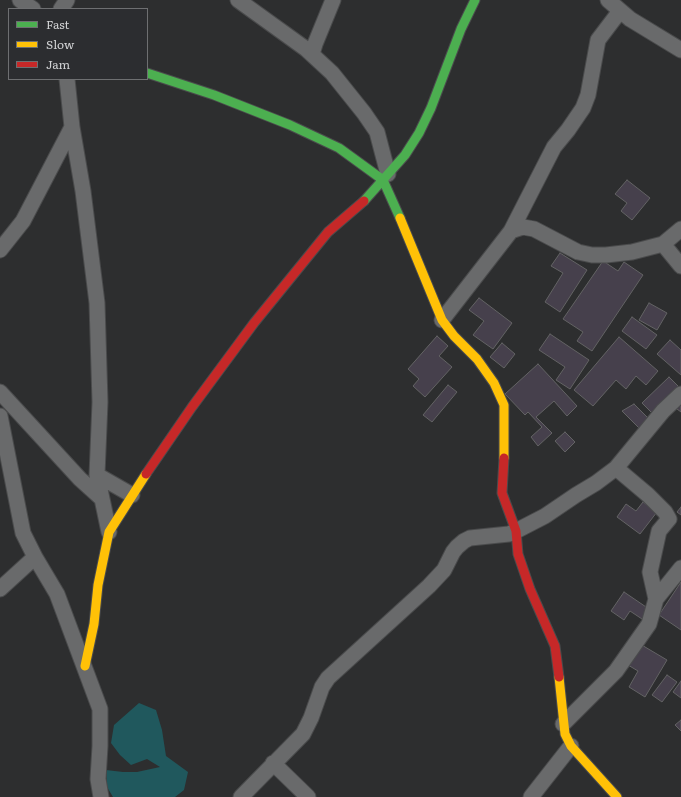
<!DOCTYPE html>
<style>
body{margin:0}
#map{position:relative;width:681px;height:797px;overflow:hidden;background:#2d2e2f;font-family:Literata,serif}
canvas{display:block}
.legend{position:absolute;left:8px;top:8px;width:140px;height:72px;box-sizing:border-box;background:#2c2d30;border:1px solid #6e6f71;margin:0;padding:5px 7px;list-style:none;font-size:12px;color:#d0d1d3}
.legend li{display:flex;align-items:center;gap:8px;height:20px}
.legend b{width:20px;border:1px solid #6e6f71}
</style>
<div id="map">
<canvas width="681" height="797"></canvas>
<ul class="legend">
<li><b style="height:5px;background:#4caf50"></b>Fast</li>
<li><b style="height:5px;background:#ffc107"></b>Slow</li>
<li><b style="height:5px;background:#c62828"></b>Jam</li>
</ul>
</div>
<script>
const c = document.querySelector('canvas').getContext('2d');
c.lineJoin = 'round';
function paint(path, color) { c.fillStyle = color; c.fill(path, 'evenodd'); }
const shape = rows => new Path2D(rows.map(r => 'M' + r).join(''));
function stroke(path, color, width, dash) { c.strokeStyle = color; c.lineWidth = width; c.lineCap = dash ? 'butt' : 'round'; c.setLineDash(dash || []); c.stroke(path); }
paint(shape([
 [139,703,156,710,162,730,166,756,188,772,184,790,175,797,113,797,107,787,106,770,123,772,137,772,160,767,147,759,131,765,120,755,111,743,114,725]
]), '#20585d');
const building = shape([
 [627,180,650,198,632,220,621,211,627,203,615,194,627,180],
 [560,253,587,270,560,312,545,302,563,273,551,266,560,253],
 [603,261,618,271,624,262,643,275,592,351,577,341,583,332,563,319,603,261],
 [479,298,512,323,493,349,473,335,484,321,469,310,479,298],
 [649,303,667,313,657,330,639,320,649,303],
 [632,317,657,335,646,349,622,331,632,317],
 [550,334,589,360,570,389,556,380,565,367,539,350,550,334],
 [437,336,448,346,439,356,452,367,425,397,413,386,419,379,408,369,437,336],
 [619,337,658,371,646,385,636,376,626,389,616,380,593,406,574,390,619,337],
 [670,340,681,350,681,375,657,354,670,340],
 [502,343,515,354,504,368,490,357,502,343],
 [538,364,577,406,567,416,554,401,536,417,552,433,538,446,531,437,542,427,528,412,525,415,505,394,538,364],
 [669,377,680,388,653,414,642,403,669,377],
 [448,385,457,392,432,422,423,415,448,385],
 [681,397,681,412,673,406,681,397],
 [634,404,651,421,641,430,622,411,634,404],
 [565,432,575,442,565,452,555,441,565,432],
 [643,502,657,512,640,534,617,517,626,504,636,511,643,502],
 [681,507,681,515,677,512,681,507],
 [681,582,681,630,659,615,681,582],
 [624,592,649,609,642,619,630,611,624,620,611,611,624,592],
 [640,644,667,660,645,697,629,687,638,671,628,665,640,644],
 [667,675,677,682,662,702,652,695,667,675],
 [681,681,681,698,673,692,681,681],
 [681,720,681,731,675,725,681,720]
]);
paint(building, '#46404c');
stroke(building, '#636364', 1);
const street = shape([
 [20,0,33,9],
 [238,0,306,49,332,73,364,113,377,132,388,174],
 [608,0,630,19,681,50],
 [61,9,67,0],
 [312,54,315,44,333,0],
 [67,79,72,127,83,191,97,303,100,402,97,475,109,532],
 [511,231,554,147,568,130,583,108,588,95,598,40,620,11],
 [663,244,681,266],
 [0,250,23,221,72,127],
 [442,320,511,231,523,227,534,229,578,252,592,255,606,255,632,252,663,244,681,229],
 [0,392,80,479,101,498],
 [0,416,23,533,35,557,57,594,100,709,100,746,98,779,101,797],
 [616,468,648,495,665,512,669,519,659,531,650,572,656,599],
 [97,475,132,495],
 [0,589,35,557],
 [563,724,616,671,649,624,656,599,681,568],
 [273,763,308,797],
 [241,797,303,734,311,718,322,687,328,678,429,586,444,570,453,552,457,547,464,541,470,538,509,534,516,531,545,516,576,495,596,483,616,468,663,411,681,394],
 [531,797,571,746]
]);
const fast = shape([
 [147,73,214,95,290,125,339,148,383,180,400,218],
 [364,201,405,155,419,133,431,108,461,29,475,0]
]);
const slow = shape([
 [400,218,442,320,454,336,477,359,494,383,504,405,504,458],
 [85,666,94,624,98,585,109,532,146,474],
 [559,677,565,734,571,746,617,797]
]);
const jam = shape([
 [504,458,502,493,516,531,518,554,530,589,555,646,559,677],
 [146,474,192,407,254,323,328,232,364,201]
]);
stroke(street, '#4a4b4c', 17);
stroke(fast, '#4a4b4c', 11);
stroke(slow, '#4a4b4c', 11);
stroke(jam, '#4a4b4c', 11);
stroke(street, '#696a6b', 15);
stroke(fast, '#4caf50', 9);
stroke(slow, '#ffc107', 9);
stroke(jam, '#c62828', 9);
</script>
